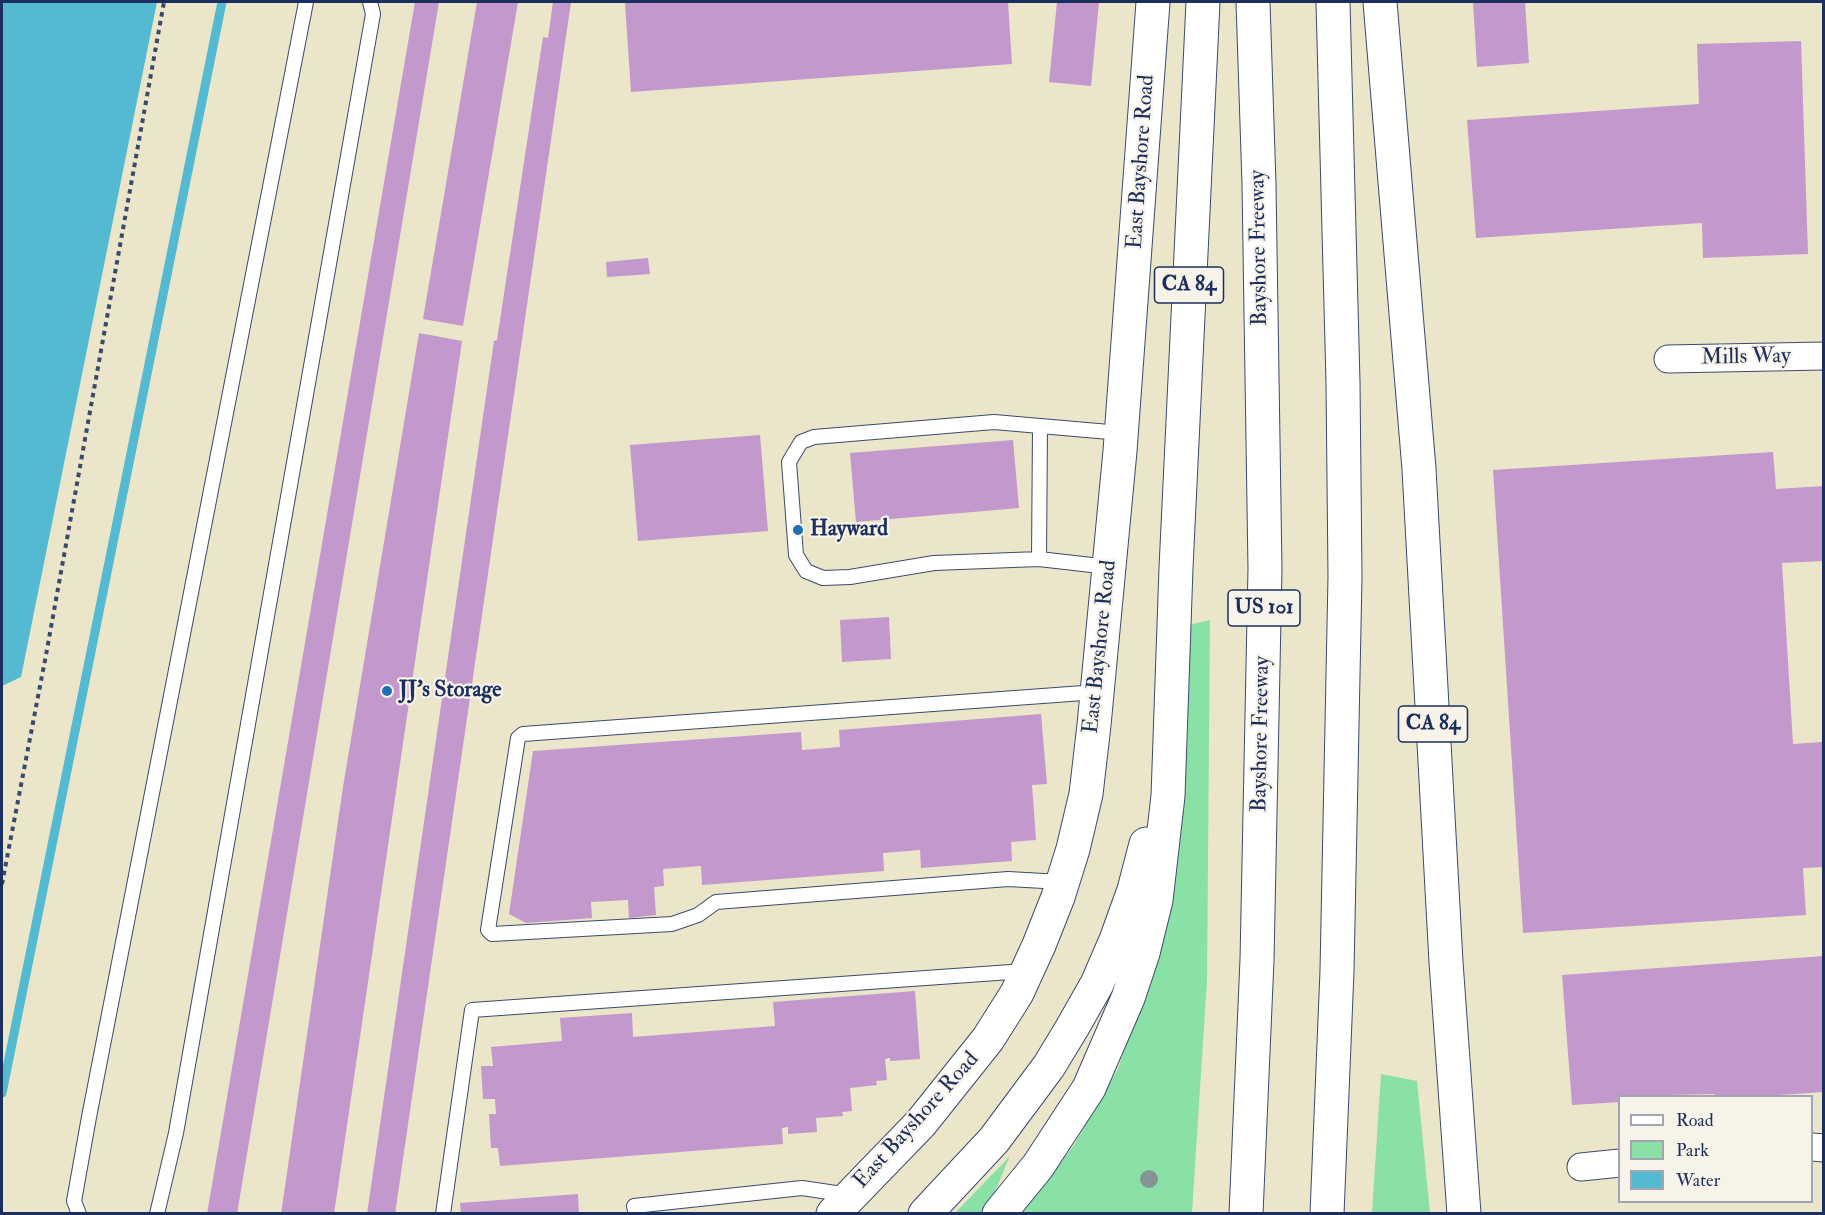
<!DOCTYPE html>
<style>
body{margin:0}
#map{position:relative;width:1825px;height:1215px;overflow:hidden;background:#ebe5c9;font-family:"IM FELL Double Pica",serif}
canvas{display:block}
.frame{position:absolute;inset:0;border:3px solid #1b2f5e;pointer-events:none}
.legend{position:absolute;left:1618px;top:1095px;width:195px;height:108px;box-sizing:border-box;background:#f7f3e8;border:2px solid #9fa5b1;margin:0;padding:8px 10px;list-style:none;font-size:18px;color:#1b2f5e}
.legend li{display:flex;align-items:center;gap:12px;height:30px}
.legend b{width:30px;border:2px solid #9fa5b1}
</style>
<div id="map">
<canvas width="1825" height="1215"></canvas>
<div class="frame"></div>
<ul class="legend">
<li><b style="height:8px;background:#fff"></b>Road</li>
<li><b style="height:16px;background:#8ae1a5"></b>Park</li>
<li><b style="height:16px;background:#53bad1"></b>Water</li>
</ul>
</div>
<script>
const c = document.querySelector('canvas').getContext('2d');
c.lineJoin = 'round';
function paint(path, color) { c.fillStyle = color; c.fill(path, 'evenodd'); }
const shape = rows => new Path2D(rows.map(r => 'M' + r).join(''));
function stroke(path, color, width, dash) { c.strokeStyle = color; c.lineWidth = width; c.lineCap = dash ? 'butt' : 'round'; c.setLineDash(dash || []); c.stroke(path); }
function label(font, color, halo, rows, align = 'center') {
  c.font = font + ' "IM FELL Double Pica",serif'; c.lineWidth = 4.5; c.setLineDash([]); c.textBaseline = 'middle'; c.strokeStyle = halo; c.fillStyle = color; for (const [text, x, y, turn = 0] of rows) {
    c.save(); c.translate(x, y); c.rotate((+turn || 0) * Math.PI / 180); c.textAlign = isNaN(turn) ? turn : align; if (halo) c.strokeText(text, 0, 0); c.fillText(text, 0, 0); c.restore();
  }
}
paint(shape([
 [1210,620,1207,980,1192,1213,1022,1214,1074,1145,1118,1069,1168,916,1187,751,1189,625],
 [1381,1074,1417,1081,1430,1213,1372,1213],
 [1010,1156,991,1201,980,1213,954,1214]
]), '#8ae1a5');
paint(shape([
 [2,2,157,2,21,677,2,686]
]), '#53bad1');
stroke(shape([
 [2,1093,222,2]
]), '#53bad1', 9);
paint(shape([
 [415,2,439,2,237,1214,207,1214],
 [477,2,518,2,463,326,423,319],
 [553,2,571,2,395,1214,367,1214,494,341,497,340,543,37,548,38],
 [625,2,1008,2,1012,64,631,92],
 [1057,2,1099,2,1091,86,1049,82],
 [1473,2,1525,2,1529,63,1477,67],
 [1801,41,1808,254,1703,258,1702,223,1476,238,1467,120,1699,104,1697,44],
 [648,258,650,274,607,277,606,262],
 [419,333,462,341,334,1214,281,1214,343,787],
 [760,435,768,531,638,541,630,445],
 [1013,440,1019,508,856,522,850,453],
 [1773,452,1776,489,1824,486,1824,561,1782,563,1793,744,1822,742,1824,867,1803,868,1806,915,1523,933,1493,470],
 [889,617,891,659,842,662,840,620],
 [1041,714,1047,784,1032,785,1036,840,1011,842,1012,861,921,868,920,850,883,853,884,871,702,885,701,866,663,869,664,886,654,887,656,915,629,918,628,900,591,902,592,918,526,923,509,914,533,751,801,732,802,750,840,747,839,730],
 [1824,956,1824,1092,1764,1096,1715,1096,1715,1094,1620,1096,1620,1102,1572,1105,1562,975],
 [915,991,920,1059,890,1061,890,1058,885,1059,887,1080,876,1081,877,1085,850,1088,852,1111,842,1112,843,1116,816,1118,817,1132,788,1134,788,1127,782,1128,783,1144,500,1166,498,1148,491,1148,489,1114,496,1114,495,1099,483,1099,481,1066,493,1066,491,1047,562,1041,560,1018,632,1013,633,1037,775,1026,773,1002],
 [578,1194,579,1214,461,1214,460,1203]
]), '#c298cd');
const lane = shape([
 [1039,559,1040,428],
 [1109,567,1039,559,934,563,850,577,823,578,806,571,796,555,789,462,801,442,814,437,994,422,1121,433],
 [1062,882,1008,879,716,902,698,915,672,924,492,934,488,930,518,738,523,734,1097,692],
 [79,1214,74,1201,89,1117,306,2],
 [157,1214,176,1133,373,14,370,2],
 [443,1214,472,1010,1025,971],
 [636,1214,634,1206,802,1188,849,1195]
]);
const street = shape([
 [1668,359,1824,356],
 [1812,1147,1824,1148],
 [1581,1167,1620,1163]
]);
const secondary = shape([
 [833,1214,921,1123,988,1039,1017,993,1039,945,1058,897,1073,849,1086,794,1094,725,1120,451,1153,2]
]);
const highway = shape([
 [1380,2,1419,469,1446,962,1464,1214],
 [925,1214,994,1140,1049,1066,1072,1028,1097,984,1116,940,1134,890,1146,844],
 [999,1214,1038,1166,1089,1088,1128,998,1143,953,1156,900,1168,796,1176,568,1203,2],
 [1246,1214,1257,960,1265,569,1259,184,1253,2],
 [1327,1214,1337,971,1345,577,1343,382,1333,2]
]);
stroke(lane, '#3a4a6e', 16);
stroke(street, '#3a4a6e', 29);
stroke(secondary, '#3a4a6e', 35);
stroke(highway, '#3a4a6e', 35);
stroke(shape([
 [2,884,46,655,164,2]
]), '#3a4a6e', 4, [4.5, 4.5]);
stroke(lane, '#fff', 14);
stroke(street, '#fff', 27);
stroke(secondary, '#fff', 33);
stroke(highway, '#fff', 33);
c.fillStyle = '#859596';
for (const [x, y] of [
 [1149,1179]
]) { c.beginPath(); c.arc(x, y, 9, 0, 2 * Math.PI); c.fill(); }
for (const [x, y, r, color] of [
 [798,530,6,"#1f6fb2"],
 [387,691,6,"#1f6fb2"]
]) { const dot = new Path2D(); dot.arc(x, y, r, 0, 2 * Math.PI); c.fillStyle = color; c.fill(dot); stroke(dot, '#f7f3e8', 2); }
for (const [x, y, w] of [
 [1189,285,69],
 [1264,608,72],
 [1433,724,69]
]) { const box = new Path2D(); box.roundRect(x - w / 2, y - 18, w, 36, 4.5); c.fillStyle = '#f7f3e8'; c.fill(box); stroke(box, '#1b2f5e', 1.5); }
label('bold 21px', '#1b2f5e', null, [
 ["CA 84",1189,285],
 ["US 101",1264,608],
 ["CA 84",1433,724]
]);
label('22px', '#1b2f5e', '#f7f3e8', [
 ["East Bayshore Road",1142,162,-86],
 ["Bayshore Freeway",1260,248,-91],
 ["Mills Way",1746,358,-1],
 ["East Bayshore Road",1101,647,-84],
 ["Bayshore Freeway",1262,734,-89],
 ["East Bayshore Road",917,1121,-48]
]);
label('bold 22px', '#1b2f5e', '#f7f3e8', [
 ["Hayward",810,530],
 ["JJ's Storage",399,691]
], 'left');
</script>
